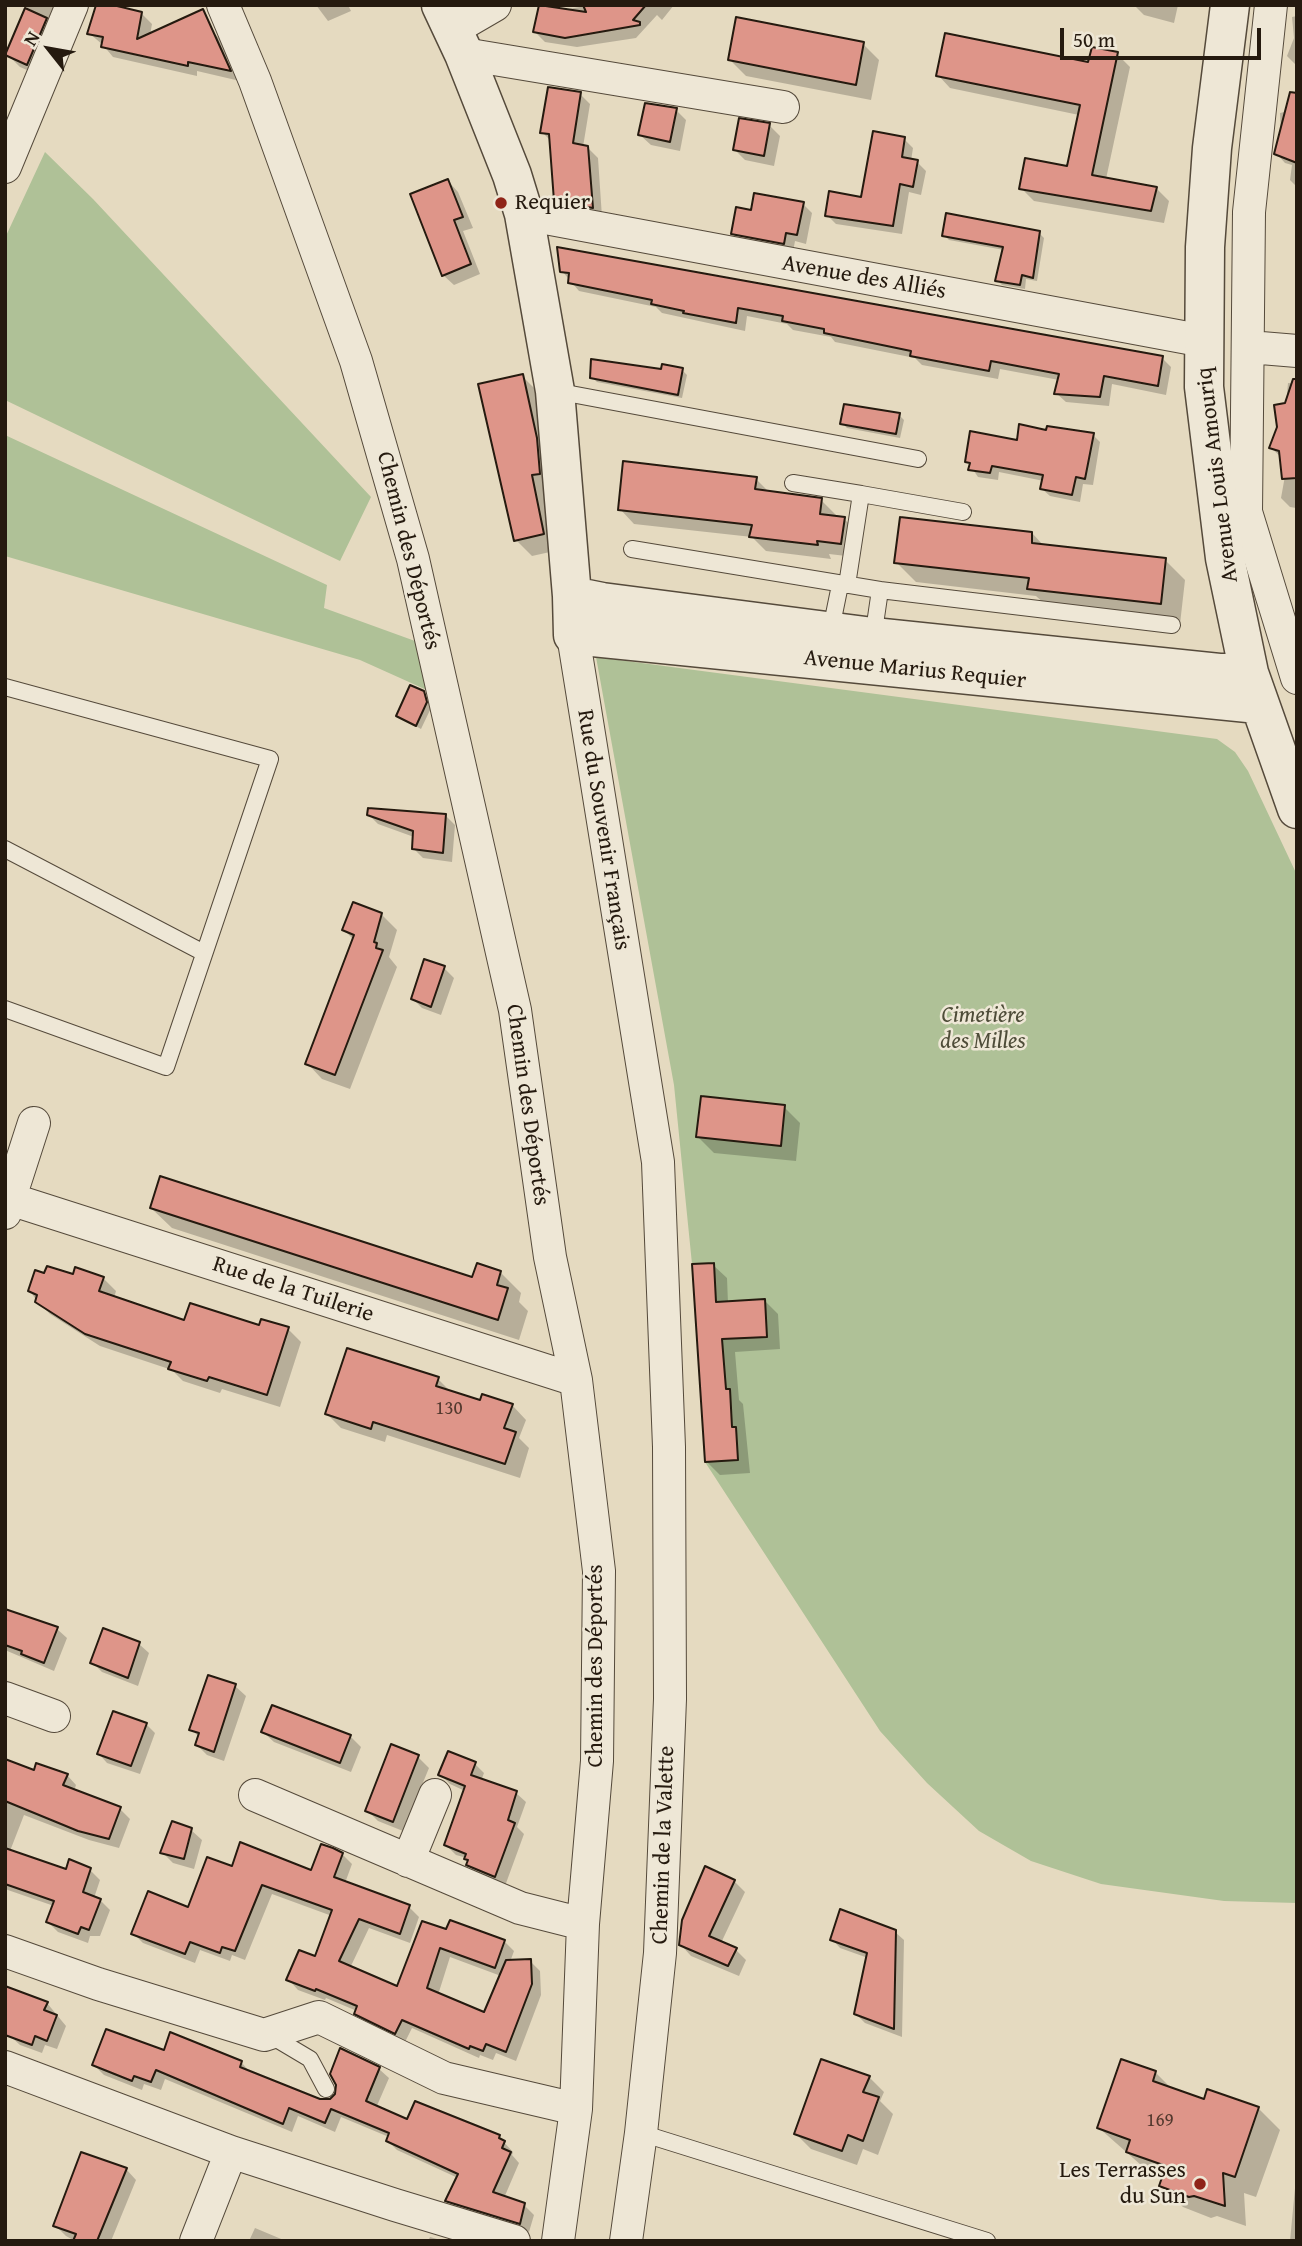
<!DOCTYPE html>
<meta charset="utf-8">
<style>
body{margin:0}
#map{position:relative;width:1302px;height:2246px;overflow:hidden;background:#e5dac0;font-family:"Gentium Book Plus",serif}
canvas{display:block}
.frame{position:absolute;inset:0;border:7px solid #251a0f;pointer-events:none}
.north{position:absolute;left:14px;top:14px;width:70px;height:70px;-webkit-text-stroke:5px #eee7d6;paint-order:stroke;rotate:301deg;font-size:19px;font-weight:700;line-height:28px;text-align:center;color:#251a0f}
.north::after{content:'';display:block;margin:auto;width:24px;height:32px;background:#251a0f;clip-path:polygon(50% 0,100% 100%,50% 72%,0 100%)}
.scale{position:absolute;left:1060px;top:28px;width:201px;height:32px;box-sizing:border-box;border:4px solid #251a0f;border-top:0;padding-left:9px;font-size:21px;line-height:24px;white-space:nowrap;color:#251a0f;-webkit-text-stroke:5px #eee7d6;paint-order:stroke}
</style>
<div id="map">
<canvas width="1302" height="2246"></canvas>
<div class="frame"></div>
<div class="north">N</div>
<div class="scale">50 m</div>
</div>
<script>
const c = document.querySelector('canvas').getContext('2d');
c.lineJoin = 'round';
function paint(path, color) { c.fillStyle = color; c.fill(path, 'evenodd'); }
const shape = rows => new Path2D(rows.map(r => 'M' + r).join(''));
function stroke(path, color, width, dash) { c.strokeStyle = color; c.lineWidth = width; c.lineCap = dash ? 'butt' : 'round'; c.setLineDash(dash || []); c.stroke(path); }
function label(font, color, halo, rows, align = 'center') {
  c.font = font + ' "Gentium Book Plus",serif'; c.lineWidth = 5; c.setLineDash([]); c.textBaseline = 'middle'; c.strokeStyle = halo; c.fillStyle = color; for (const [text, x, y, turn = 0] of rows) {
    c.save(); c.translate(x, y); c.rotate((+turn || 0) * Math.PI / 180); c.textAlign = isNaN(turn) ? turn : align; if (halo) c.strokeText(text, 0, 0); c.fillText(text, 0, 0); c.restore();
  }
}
paint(shape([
 [45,152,93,199,371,497,340,561,5,400,5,238],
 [5,435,327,585,324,608,415,641,429,691,360,660,5,556],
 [596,657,1217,739,1235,752,1248,771,1297,875,1297,1903,1224,1901,1101,1884,1031,1861,979,1831,927,1783,880,1731,705,1462,692,1264,674,1085]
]), '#afc197');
paint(shape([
 [28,5,70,5,41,76,20,67,7,54],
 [316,5,348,5,351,11,328,21],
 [592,5,674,5,662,20,657,15,636,38,577,47,545,42,535,32,562,10],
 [1134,5,1178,5,1174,23,1144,15],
 [141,13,152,24,150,35,210,29,221,40,240,81,197,71,197,76,113,57,103,45,89,33],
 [1297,16,1297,66,1287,56,1294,38,1292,17],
 [863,44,879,60,871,100,746,76,730,60],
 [1117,54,1130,67,1106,179,1156,188,1169,201,1164,223,1034,201,1021,188,1068,168,1079,115,950,88,938,75,1090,64],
 [580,94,590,104,583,147,587,147,598,158,602,217,566,211,556,200,551,141,542,132],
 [1297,109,1297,187,1290,180,1292,165,1285,163,1276,153,1281,133,1280,113],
 [676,110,686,120,680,151,651,145,640,135],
 [769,125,780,136,774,166,745,160,735,150],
 [904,139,913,148,911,161,917,162,926,171,921,195,909,192,902,234,836,224,827,215,862,199],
 [448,181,458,192,473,228,463,231,480,274,454,285,443,275],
 [803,204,812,213,806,244,795,241,793,252,742,243,732,233,752,212],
 [1039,233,1044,238,1037,281,1026,279,1025,289,1002,285,997,280,1004,250,949,240,944,235],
 [562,271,1162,358,1171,367,1166,395,1112,384,1109,406,1066,402,1056,393,1059,380,1000,369,998,379,922,365,915,358,835,342,831,337,793,330,787,324,747,316,745,331,662,313,656,307,579,291],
 [682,370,687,375,682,398,597,382,592,377],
 [522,376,538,392,559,550,532,556,516,540],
 [1288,383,1297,384,1297,526,1295,524,1296,508,1290,507,1281,498,1288,459,1281,457,1271,448,1286,405],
 [899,415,904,420,900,438,847,428,842,423],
 [1093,435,1100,442,1093,485,1083,484,1080,502,1050,496,1042,489,1044,481,999,472,998,480,978,477,967,461,1018,443],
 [756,479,770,493,821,500,836,515,836,518,844,519,859,533,855,557,829,554,831,559,766,551,752,537,634,524,620,509],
 [1032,533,1044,546,1165,560,1185,580,1180,624,1049,608,1036,596,916,582,896,562],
 [423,693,428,698,431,708,421,729,398,716],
 [369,815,445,815,455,825,452,862,423,858,413,848,414,837,378,824],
 [381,914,397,930,389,957,397,967,350,1089,322,1079,307,1063,354,940,344,930],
 [444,968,454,978,441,1015,422,1008,413,999],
 [784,1107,800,1123,796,1161,714,1153,698,1137],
 [151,1208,473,1279,500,1272,521,1293,519,1302,528,1311,519,1340,172,1228],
 [713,1265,727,1278,728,1303,765,1301,778,1314,780,1349,735,1352,739,1400,743,1404,750,1473,720,1475,706,1461],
 [45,1275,103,1278,116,1291,114,1298,185,1322,288,1329,301,1342,280,1407,222,1389,220,1393,183,1381,172,1370,100,1346,50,1314,37,1301,30,1291],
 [438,1379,451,1392,481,1402,512,1405,526,1420,519,1438,529,1448,520,1478,387,1435,385,1442,341,1428,327,1414],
 [5,1611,57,1629,67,1638,54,1671,5,1650],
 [139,1644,149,1653,138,1686,102,1672,92,1662],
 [209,1677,235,1686,246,1696,224,1761,207,1755,197,1745,199,1737,191,1729],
 [146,1724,155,1733,140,1774,107,1763,99,1754],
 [263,1732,350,1736,361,1747,351,1772,274,1742],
 [392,1747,418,1757,429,1768,403,1831,378,1821,367,1810],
 [5,1761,35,1772,67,1775,76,1785,74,1791,120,1809,130,1819,119,1848,89,1840,24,1815,10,1851,67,1871,90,1870,100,1880,94,1898,100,1900,110,1910,100,1936,90,1936,88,1943,58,1932,48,1922,54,1906,5,1889],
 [475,1764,484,1773,481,1781,516,1793,526,1802,517,1827,524,1834,505,1886,477,1874,468,1865,469,1861,467,1858,456,1855,446,1845,465,1791,450,1784,441,1775],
 [191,1830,202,1840,194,1869,173,1863,162,1852],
 [342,1854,352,1864,345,1883,409,1907,419,1917,410,1943,369,1928,350,1968,398,1988,447,1932,504,1941,514,1951,510,1962,530,1961,540,1971,541,1995,516,2061,496,2053,493,2060,480,2055,479,2058,412,2028,405,2042,366,2023,356,2013,357,2011,326,1998,325,2000,298,1990,289,1980,316,1958,332,1916,272,1894,245,1960,232,1955,230,1961,200,1950,195,1963,143,1943,133,1933,189,1910,233,1868,313,1872],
 [450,1957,501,1976,485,2015,438,1995],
 [734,1881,745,1892,721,1943,736,1950,746,1960,739,1976,691,1956,681,1945],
 [895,1932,904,1940,902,2037,865,2023,856,2014,868,1958,840,1948,832,1939],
 [47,2003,66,2026,57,2049,45,2045,42,2053,20,2045,9,2035],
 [341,2050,379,2069,389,2078,376,2108,408,2121,499,2137,513,2152,512,2155,519,2163,504,2198,524,2205,534,2215,529,2232,456,2210,447,2200,458,2178,397,2150,388,2141,389,2137,341,2117,335,2132,298,2116,292,2132,165,2079,161,2090,144,2084,142,2090,104,2075,94,2065,165,2053,241,2062,250,2072,320,2101,333,2099,338,2090],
 [1122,2061,1156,2073,1173,2090,1205,2101,1208,2091,1259,2109,1280,2130,1256,2197,1244,2193,1246,2226,1217,2216,1211,2218,1183,2207,1161,2186,1164,2178,1150,2173,1099,2128],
 [869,2077,884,2092,880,2101,893,2114,878,2155,863,2149,857,2165,811,2149,796,2134],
 [1297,2167,1297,2241,1290,2241],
 [126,2169,136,2180,111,2241,75,2241,66,2236,55,2225],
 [255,2228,286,2241,249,2241],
 [430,2237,444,2241,428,2241]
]), '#0003');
const building = shape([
 [96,5,113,5,142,12,137,39,203,9,231,71,188,62,188,66,101,47,103,37,87,34,96,5],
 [539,5,586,12,583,5,646,5,633,20,640,22,640,25,565,38,533,32,539,5],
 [25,8,47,18,27,65,5,55,25,8],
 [736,17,864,42,856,85,728,60,736,17],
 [945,33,1088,62,1092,47,1118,52,1092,175,1157,187,1151,211,1019,189,1025,158,1067,166,1080,105,936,76,945,33],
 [548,87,581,92,573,143,588,146,593,208,554,201,549,134,540,133,548,87],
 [1290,92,1297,93,1297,163,1274,154,1290,92],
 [645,103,677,108,670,142,638,135,645,103],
 [739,118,770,123,764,156,733,150,739,118],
 [873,131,905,137,902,157,918,160,913,187,900,184,893,226,825,216,829,191,861,197,873,131],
 [448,179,463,217,454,220,471,264,442,276,410,194,448,179],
 [754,193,804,202,797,235,786,233,784,244,731,234,736,207,751,210,754,193],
 [946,213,1040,231,1033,278,1022,275,1020,285,995,281,1003,247,942,236,946,213],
 [557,247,1163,356,1158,386,1104,376,1100,397,1054,394,1059,374,991,361,989,371,910,356,911,351,824,333,824,329,782,321,783,316,738,308,736,323,683,313,684,311,651,304,652,300,568,283,569,273,560,272,557,247],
 [591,359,661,369,662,364,683,368,678,395,590,378,591,359],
 [523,374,537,438,540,474,532,475,544,534,514,541,478,384,523,374],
 [1293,379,1297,379,1297,478,1282,479,1279,451,1269,448,1277,427,1274,405,1285,403,1293,379],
 [844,404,900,413,896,434,840,424,844,404],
 [1019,424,1046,430,1047,426,1094,433,1085,479,1076,477,1072,495,1040,489,1043,475,992,466,990,473,968,470,970,463,965,462,970,431,1017,440,1019,424],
 [623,461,757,477,755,489,822,498,820,514,845,517,841,544,817,541,818,545,749,537,752,525,618,510,623,461],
 [900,517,1032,532,1032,543,1166,558,1161,604,1027,589,1029,578,894,563,900,517],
 [410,685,424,691,427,702,416,726,396,716,410,685],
 [368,808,446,814,443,853,412,849,413,831,367,815,368,808],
 [353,902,382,913,374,942,377,943,376,948,383,950,335,1075,305,1064,354,935,342,930,353,902],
 [424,959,445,966,431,1007,411,999,424,959],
 [701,1096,785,1105,781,1146,696,1137,701,1096],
 [160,1176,472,1277,477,1263,501,1271,497,1285,508,1288,498,1320,150,1208,160,1176],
 [714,1263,716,1302,765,1299,767,1337,722,1339,726,1389,730,1389,732,1427,736,1427,738,1460,705,1462,692,1264,714,1263],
 [47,1266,73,1274,75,1267,104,1277,99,1291,184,1320,190,1303,259,1325,261,1319,289,1327,267,1395,209,1377,207,1381,168,1369,171,1362,85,1334,35,1302,37,1295,28,1291,35,1270,44,1273,47,1266],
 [347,1348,439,1377,436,1386,480,1400,482,1394,513,1404,504,1428,516,1432,505,1464,373,1422,371,1429,325,1414,347,1348],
 [5,1609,58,1627,44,1663,21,1654,22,1651,5,1645,5,1609],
 [103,1628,140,1642,128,1678,90,1663,103,1628],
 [208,1675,236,1684,214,1752,195,1745,199,1733,189,1730,208,1675],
 [272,1705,351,1735,340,1763,261,1732,272,1705],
 [113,1711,147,1723,131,1766,97,1754,113,1711],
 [391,1744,419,1755,393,1822,365,1811,391,1744],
 [448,1751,476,1762,471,1775,517,1791,508,1820,515,1823,495,1877,466,1865,468,1860,464,1859,466,1854,444,1845,465,1786,438,1775,448,1751],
 [5,1759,34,1770,36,1763,68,1774,63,1785,121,1807,109,1839,78,1831,5,1801,5,1759],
 [172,1821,192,1828,184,1859,160,1853,172,1821],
 [240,1842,311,1870,321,1844,333,1848,343,1853,334,1877,410,1905,400,1934,359,1919,339,1961,397,1986,422,1921,446,1929,450,1920,505,1940,495,1968,440,1948,427,1988,484,2012,506,1960,531,1959,532,1984,506,2052,486,2044,483,2051,470,2046,469,2049,402,2020,395,2034,354,2014,357,2006,316,1989,315,1991,286,1980,299,1950,315,1956,332,1910,262,1885,235,1951,222,1947,220,1953,190,1942,185,1954,131,1934,148,1891,188,1907,207,1857,232,1866,240,1842],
 [5,1848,66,1869,69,1859,91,1868,83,1892,101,1899,89,1930,81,1927,78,1934,46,1922,54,1901,5,1884,5,1848],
 [705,1866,735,1880,709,1936,737,1948,728,1966,679,1945,682,1920,705,1866],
 [840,1909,896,1930,894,2029,854,2014,867,1953,830,1940,840,1909],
 [5,1986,48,2002,44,2010,57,2015,47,2041,35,2036,32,2045,5,2035,5,1986],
 [106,2029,164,2050,170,2032,242,2061,240,2067,320,2099,330,2099,335,2094,336,2085,330,2074,340,2048,380,2067,366,2101,407,2119,415,2101,500,2135,499,2138,505,2141,502,2148,511,2152,493,2192,525,2203,520,2224,445,2201,458,2174,386,2141,389,2133,331,2109,325,2123,289,2108,283,2124,156,2070,151,2082,134,2076,132,2081,92,2065,106,2029],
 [821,2059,870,2076,863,2092,879,2097,863,2141,848,2135,842,2151,794,2134,821,2059],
 [1121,2059,1156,2071,1153,2081,1204,2099,1207,2089,1259,2107,1235,2177,1223,2173,1225,2206,1194,2196,1189,2197,1159,2186,1166,2166,1126,2152,1130,2140,1097,2128,1121,2059],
 [81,2152,127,2168,97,2241,73,2241,76,2234,53,2226,81,2152]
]);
paint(building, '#de9589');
stroke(building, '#251a0f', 2);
const service = shape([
 [555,391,918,459],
 [793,483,861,494],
 [632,549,880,590],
 [847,585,861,494,963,512],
 [830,634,840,585],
 [873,638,880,590,1172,625],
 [5,687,270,759,166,1067,5,1009],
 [5,849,204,953],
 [268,2034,310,2059,326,2089],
 [641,2133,987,2241]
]);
const minor = shape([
 [223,5,255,81,356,361,413,559,515,1010,550,1257,576,1380,599,1571,597,1761,583,1924,576,2109,558,2241],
 [1271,5,1249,212,1246,512,1297,678],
 [452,30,495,5],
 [464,54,783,107],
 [5,167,72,5],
 [524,214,1204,341],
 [1249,347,1297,351],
 [573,635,658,1162,669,1447,670,1699,660,1953,641,2133,626,2241],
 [10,1199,576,1380],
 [5,1213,34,1123],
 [5,1698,54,1716],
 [255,1795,520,1908,583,1924],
 [408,1861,435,1795],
 [5,1951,98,1984,264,2035,319,2017,444,2078,576,2109],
 [5,2067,231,2152,395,2205,514,2241],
 [196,2241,231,2152]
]);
const tertiary = shape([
 [441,5,464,54,512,175,524,214,555,391,572,596,573,635,1258,704],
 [1230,5,1212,148,1205,247,1204,387,1225,558,1249,673,1297,809],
 [572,596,602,602,873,637,1219,673,1249,673]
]);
stroke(service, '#554a3b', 18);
stroke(minor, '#554a3b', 34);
stroke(tertiary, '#554a3b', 41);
stroke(service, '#eee7d6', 16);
stroke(minor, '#eee7d6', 32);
stroke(tertiary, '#eee7d6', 38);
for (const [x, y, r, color] of [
 [501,203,7,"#8f2418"],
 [1200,2184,7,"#8f2418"]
]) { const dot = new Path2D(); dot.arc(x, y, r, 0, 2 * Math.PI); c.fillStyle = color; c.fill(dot); stroke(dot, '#eee7d6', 2.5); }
label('19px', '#53392e', null, [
 ["130",449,1409],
 ["169",1160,2121]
]);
label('23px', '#251a0f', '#eee7d6', [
 ["Requier",515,203],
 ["Les Terrasses",1186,2171,"right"],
 ["du Sun",1186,2197,"right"]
], 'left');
label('23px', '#251a0f', '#eee7d6', [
 ["Avenue des Alliés",864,278,10],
 ["Avenue Louis Amouriq",1218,475,-97],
 ["Chemin des Déportés",408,551,76],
 ["Avenue Marius Requier",915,670,6],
 ["Rue du Souvenir Français",603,830,81],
 ["Chemin des Déportés",527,1105,82],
 ["Rue de la Tuilerie",293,1290,18],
 ["Chemin des Déportés",596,1666,-90],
 ["Chemin de la Valette",664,1845,-88]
]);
label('italic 23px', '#4e4c38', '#eee7d6', [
 ["Cimetière",983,1016],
 ["des Milles",983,1042]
]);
</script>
